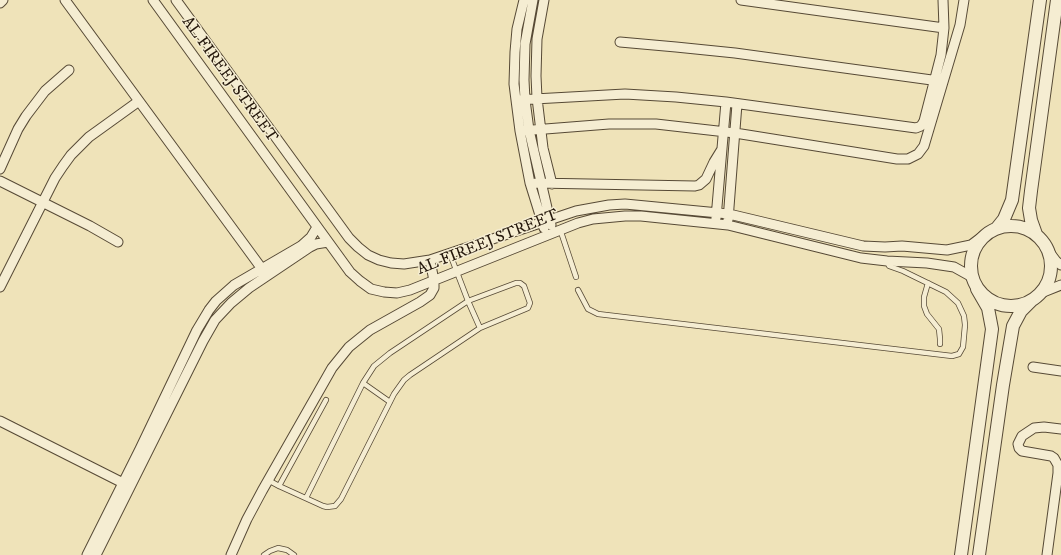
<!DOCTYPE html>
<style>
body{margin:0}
canvas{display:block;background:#efe3b9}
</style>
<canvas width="1061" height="555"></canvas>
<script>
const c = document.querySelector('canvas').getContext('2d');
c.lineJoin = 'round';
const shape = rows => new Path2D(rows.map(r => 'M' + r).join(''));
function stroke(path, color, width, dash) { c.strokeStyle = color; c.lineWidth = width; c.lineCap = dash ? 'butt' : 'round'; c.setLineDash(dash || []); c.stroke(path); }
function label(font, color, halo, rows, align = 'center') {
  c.font = font + ' "IM FELL DW Pica",serif'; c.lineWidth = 3; c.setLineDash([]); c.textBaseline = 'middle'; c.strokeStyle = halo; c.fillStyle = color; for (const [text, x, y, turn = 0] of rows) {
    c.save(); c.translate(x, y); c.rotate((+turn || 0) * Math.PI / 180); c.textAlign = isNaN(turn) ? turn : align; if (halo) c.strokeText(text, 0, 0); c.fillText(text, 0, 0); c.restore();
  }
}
const service = shape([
 [560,229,576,277],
 [450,254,468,301,480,328],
 [928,283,924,297,924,306,927,314,939,329,940,339,940,344],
 [578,290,588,309,598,314,952,356,959,354,963,347,965,325,964,316,958,303,946,292,903,271,889,266,887,261],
 [363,383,390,402],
 [268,480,279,486,323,506,327,507,335,506,341,499,394,394,404,380,410,375,480,328,528,308,530,303,524,286,520,283,516,283,468,301,390,353,374,366,363,383,306,498],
 [279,486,326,400],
 [264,555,270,551,278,548,287,550,294,555]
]);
const minor = shape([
 [65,0,265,273],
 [153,0,350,272,360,281,371,289,384,292,397,293,410,290,578,223,593,219,625,216,641,216,728,225,861,258,887,261,927,263,954,267,972,277],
 [176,0,349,238,358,247,368,255,379,260,391,263,404,264,430,260,576,211,609,205,625,204,729,214,863,246,885,247,902,246,947,250,971,245,983,236],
 [524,0,517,29,515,52,514,84,516,100,520,131,530,183,544,228],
 [533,0,525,44,524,80,525,100,529,130,551,225],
 [544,0,537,39,536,76,537,98,543,148,552,184],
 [741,0,944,28],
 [0,3,3,0],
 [620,42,676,47,735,53,939,81],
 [516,100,625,94,676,97,726,102,916,128,921,126,924,121,941,55,944,28,943,0],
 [520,131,609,124,656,124,735,133,897,159,908,159,918,154,924,146,960,25,964,0],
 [0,169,18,129,26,116,45,91,69,70],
 [0,181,90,226,118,242],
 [536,183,695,186,699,185,706,179,714,162,722,149],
 [716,218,726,102],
 [728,220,737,104],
 [1047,249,1056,261,1061,265],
 [0,287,55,178,63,166,71,155,89,137,139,101],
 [1041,293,1061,285],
 [1033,367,1061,371],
 [0,421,127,485],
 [87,555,140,449,197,330,209,310,216,301,234,285,301,246,311,237,317,227],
 [96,555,203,341,215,320,231,303,249,288,310,247,316,244,328,242],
 [231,555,247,519,262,491,332,368,349,347,370,330,420,302,430,295,434,288,434,281,430,260],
 [1047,555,1058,473,1058,465,1054,458,1051,456,1022,451,1019,448,1018,444,1022,436,1034,428,1044,427,1061,429]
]);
const tertiary = shape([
 '971 266a40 40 0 1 1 80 0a40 40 0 1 1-80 0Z',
 [996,229,1004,219,1012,200,1040,0],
 [1036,234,1031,220,1029,208,1031,191,1057,0],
 [961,555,992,329,988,308,977,289],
 [979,555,1003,385,1013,326,1021,311,1032,300]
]);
stroke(service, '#574a36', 6);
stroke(minor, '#574a36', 11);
stroke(tertiary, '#574a36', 14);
stroke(service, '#f5edd2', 4.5);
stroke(minor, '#f5edd2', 9);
stroke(tertiary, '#f5edd2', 12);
label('16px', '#24170b', '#f5edd2', [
 ["AL FIREEJ STREET",229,80,54],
 ["AL FIREEJ STREET",488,243,-22]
]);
</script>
